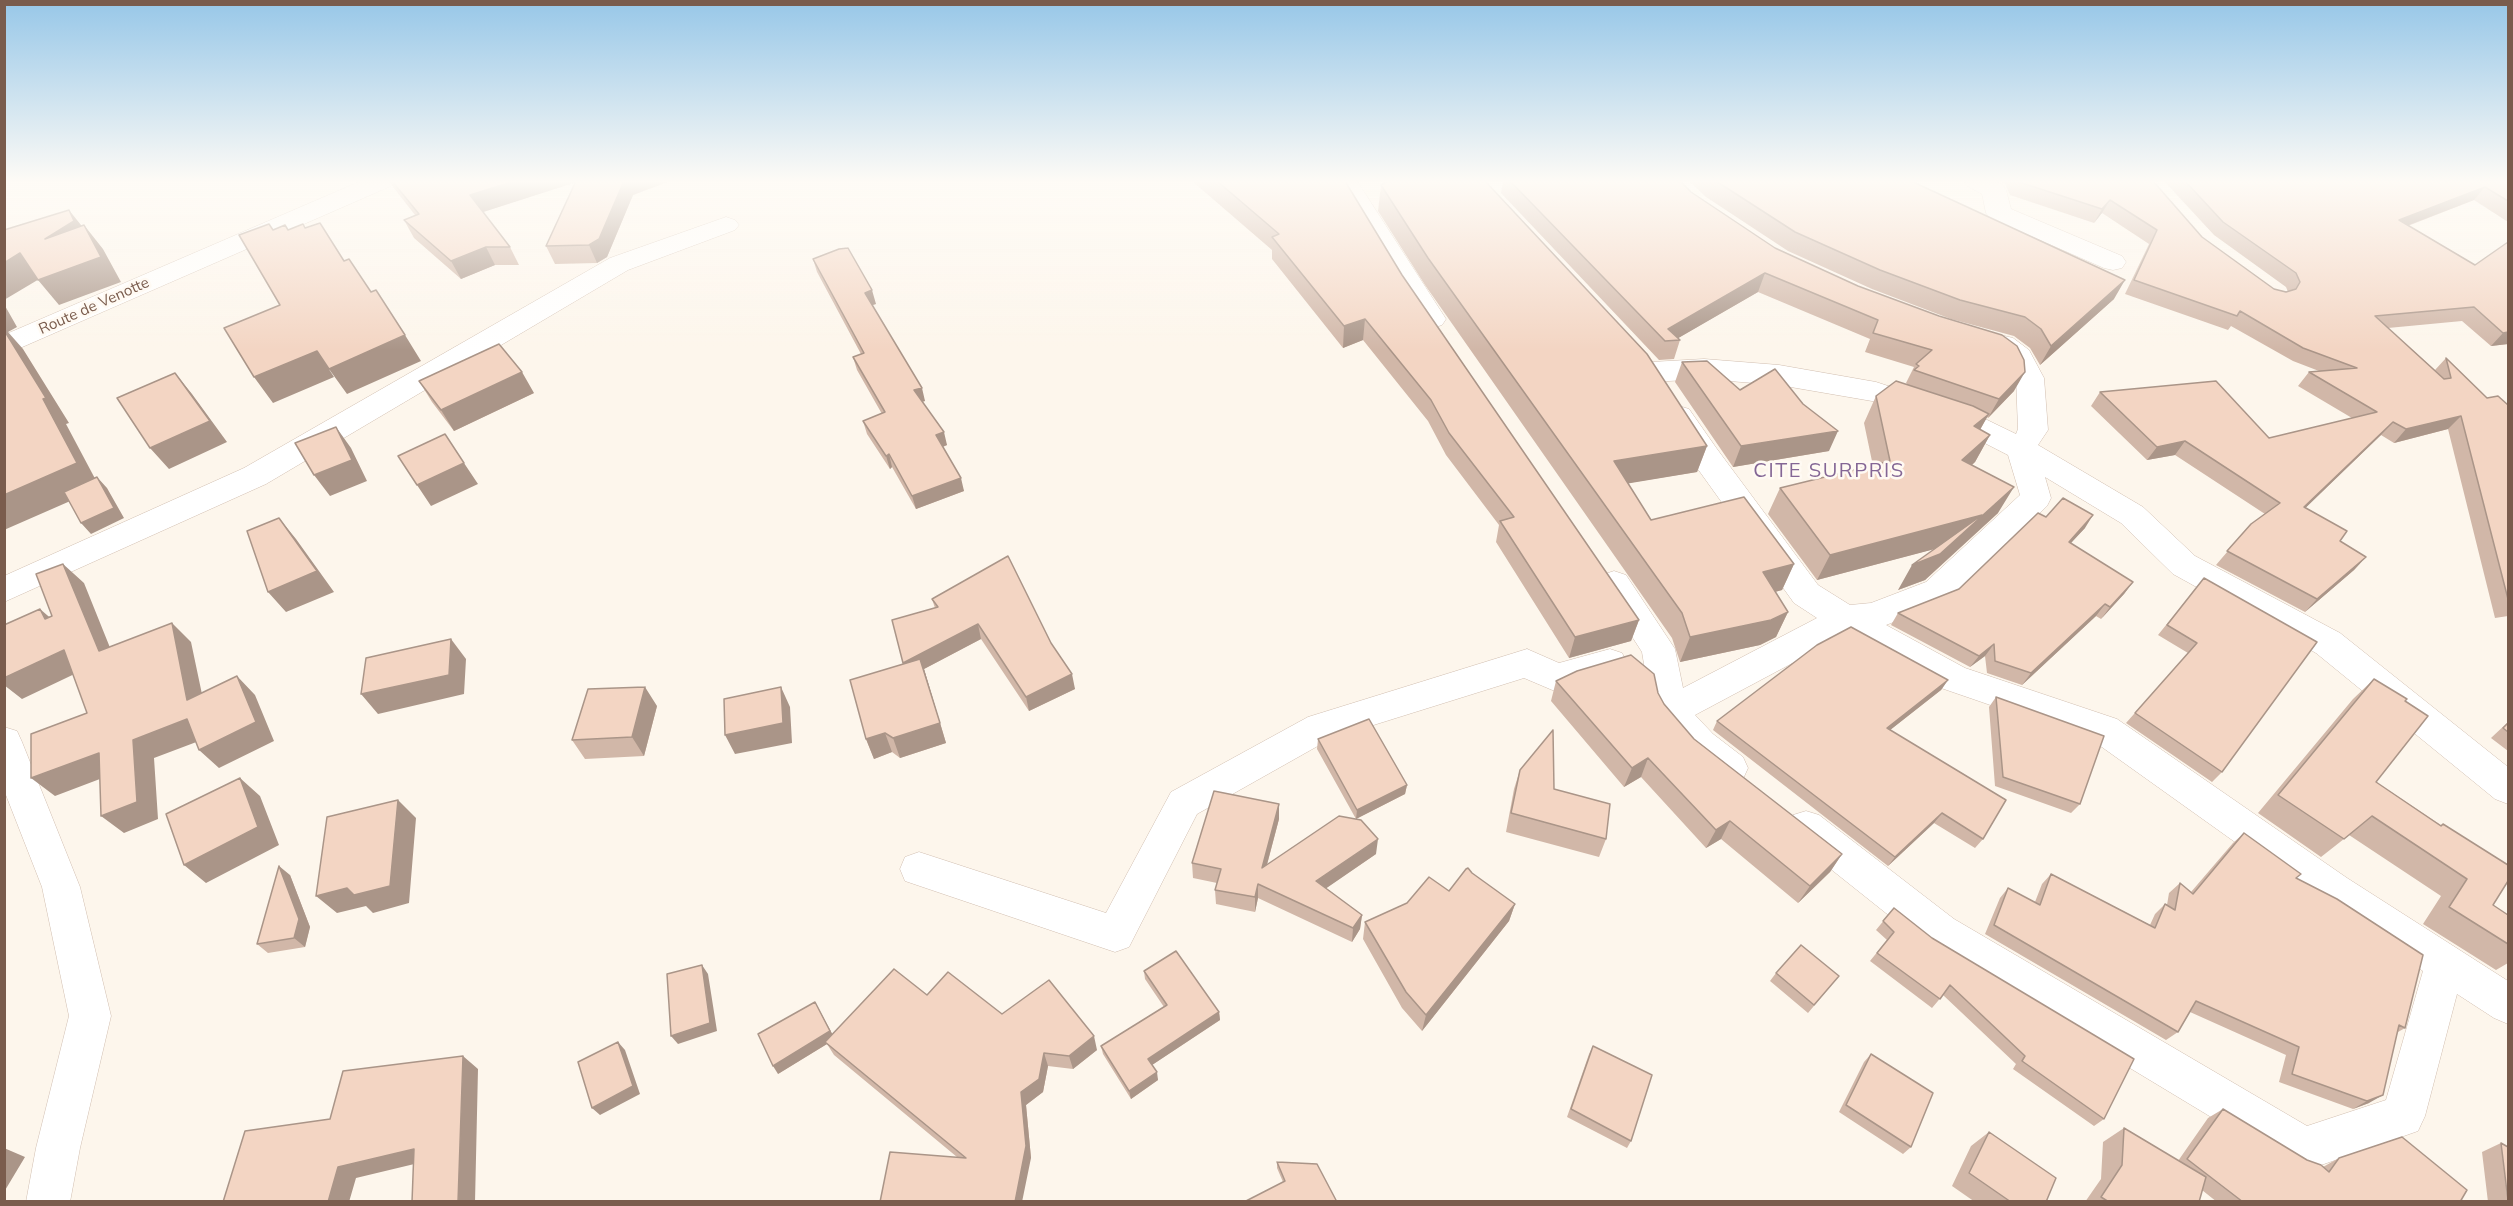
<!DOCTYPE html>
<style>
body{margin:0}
#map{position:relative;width:2513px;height:1206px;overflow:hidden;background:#fdf6ec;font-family:Mulish,sans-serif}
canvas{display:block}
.frame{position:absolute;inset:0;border:6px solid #7a5c4d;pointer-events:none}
</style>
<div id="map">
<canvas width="2513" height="1206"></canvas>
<div class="frame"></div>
</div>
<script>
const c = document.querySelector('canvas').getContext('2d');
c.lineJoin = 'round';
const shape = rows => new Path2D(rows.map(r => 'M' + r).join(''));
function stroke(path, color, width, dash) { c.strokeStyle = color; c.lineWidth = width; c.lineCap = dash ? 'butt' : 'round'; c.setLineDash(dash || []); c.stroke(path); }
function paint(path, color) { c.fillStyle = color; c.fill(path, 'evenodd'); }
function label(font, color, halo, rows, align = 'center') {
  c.font = font + ' Mulish,sans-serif'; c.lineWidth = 5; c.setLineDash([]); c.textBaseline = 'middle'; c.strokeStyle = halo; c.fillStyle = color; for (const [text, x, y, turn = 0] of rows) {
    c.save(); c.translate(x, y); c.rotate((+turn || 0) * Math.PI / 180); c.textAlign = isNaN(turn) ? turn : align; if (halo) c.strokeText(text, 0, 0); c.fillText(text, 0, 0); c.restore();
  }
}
const minor = shape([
 [361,181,394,181,391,186,4,355,4,335,361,181],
 [1333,181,1357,181,1446,319,1442,325,1432,328,1422,325,1333,181],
 [1964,181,1995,181,2003,185,2006,190,2011,209,2122,256,2126,262,2122,268,2113,270,2104,268,1990,218,1986,213,1982,194,1967,186,1964,181],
 [726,217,735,220,739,225,735,230,628,270,266,484,4,602,4,576,244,468,610,258,726,217],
 [1992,333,2013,338,2029,350,2044,378,2048,430,2038,445,2143,507,2195,556,2340,633,2508,767,2508,804,2495,799,2316,653,2173,574,2121,523,2045,477,2051,498,2047,506,1950,600,1886,625,1965,668,2117,719,2347,878,2508,981,2508,1024,2494,1018,2457,994,2425,1116,2418,1131,2304,1171,2289,1164,1926,945,1793,839,1787,827,1793,815,1806,811,1819,815,1954,919,2307,1126,2386,1100,2423,971,2319,902,2092,740,1941,688,1845,635,1695,715,1713,734,1743,757,1748,768,1743,779,1730,783,1717,779,1687,756,1658,722,1652,712,1642,652,1598,584,1602,575,1614,571,1626,575,1675,649,1683,688,1817,618,1794,603,1695,465,1664,416,1669,409,1679,406,1689,409,1717,449,1818,585,1850,605,1871,603,1926,582,2020,495,2008,455,1959,430,1872,401,1779,385,1704,379,1651,382,1641,379,1637,372,1641,365,1651,362,1704,359,1779,365,1876,382,1979,416,2016,434,2018,429,2016,378,2008,363,1993,352,1982,348,1978,342,1982,336,1992,333],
 [1527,649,1559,663,1610,649,1622,653,1627,663,1622,673,1557,692,1524,678,1332,738,1197,814,1129,947,1115,952,905,881,900,869,905,857,919,852,1106,913,1171,792,1308,717,1527,649],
 [4,727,17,731,22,742,80,887,111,1016,80,1148,70,1202,26,1202,36,1148,69,1016,42,887,4,790,4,727]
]);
stroke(minor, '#d1beb0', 1);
paint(minor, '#fff');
paint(shape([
 [389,181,670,181,633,195,607,257,597,263,555,264,546,246,575,182,483,212,510,247,519,265,495,265,461,279,414,238,404,220,415,215,393,187],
 [1192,181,1345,181,1402,275,1639,620,1631,641,1569,658,1496,542,1499,525,1446,455,1428,421,1363,340,1343,348,1272,259,1272,250],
 [1503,181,1680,181,1691,192,1775,248,2014,391,1988,418,1987,417,1980,430,1990,435,1975,462,1972,465,1998,513,1925,580,1898,590,1934,549,1817,580,1768,514,1780,488,1873,466,1864,423,1876,396,1907,384,1906,383,1914,367,1865,352,1870,339,1758,292,1678,338,1680,340,1674,359,1659,360,1501,193],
 [1689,181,1911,181,2114,299,2040,365,2030,348,2014,336,1951,319,1872,289,1788,251,1706,197],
 [2000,181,2153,181,2202,237,2274,289,2286,292,2288,292,2286,287,2214,235,2164,181,2508,181,2508,222,2474,200,2408,226,2475,265,2508,344,2491,346,2462,321,2388,328,2435,370,2446,358,2487,398,2508,405,2508,616,2495,618,2448,429,2394,443,2381,435,2305,508,2340,541,2366,557,2354,570,2305,612,2216,565,2251,524,2265,514,2175,455,2147,460,2091,406,2100,392,2269,438,2352,418,2298,386,2309,372,2319,371,2293,361,2231,326,2228,330,2125,294,2149,244,2102,213,2094,223,2010,195,2005,184],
 [1381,185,1707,446,1697,472,1628,483,1651,520,1794,564,1782,590,1775,592,1788,612,1776,637,1760,645,1680,662,1672,638,1425,285,1378,211],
 [813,259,876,304,872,305,925,401,922,402,947,445,943,447,964,491,916,509,892,467,890,469,867,434,863,421,882,414,857,370,853,357,861,354,817,272],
 [1682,362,1740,390,1829,451,1733,467,1675,382],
 [419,381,534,393,454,431,432,402],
 [2046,517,2085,528,2070,543,2133,582,2124,594,2101,619,2096,616,2022,685,1987,673,1985,656,1970,667,1891,625,1898,613,1959,589],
 [2195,589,2222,772,2212,782,2126,723,2188,653,2158,635],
 [932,599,1051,643,1075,689,1029,711,981,639,924,669,946,743,900,758,892,752,874,759,866,739,903,664,935,608],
 [2374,679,2405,701,2376,782,2441,825,2443,824,2493,905,2508,915,2508,963,2496,970,2423,924,2441,896,2349,835,2321,857,2258,813,2353,699],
 [1948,680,1941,690,1890,730,1983,839,1975,848,1934,823,1888,866,1713,730,1717,721],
 [1556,681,1658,693,1664,704,1694,739,1842,854,1830,872,1798,903,1721,839,1706,848,1641,777,1624,787,1551,701],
 [1996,697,2080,804,2071,813,1995,786,1989,707],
 [657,706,644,756,585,759,572,740],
 [2508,722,2508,751,2491,738],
 [1318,739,1407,785,1405,794,1356,819,1317,749],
 [1520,770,1554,789,1606,839,1599,857,1506,832,1514,789],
 [1279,819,1267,865,1376,854,1326,888,1362,915,1360,929,1352,942,1258,898,1255,912,1216,904,1215,890,1217,883,1193,878,1192,863],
 [2244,833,2296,878,2405,1028,2398,1032,2369,1103,2353,1109,2279,1082,2286,1055,2190,1012,2178,1032,2166,1040,1985,934,2000,898,2008,888,2035,902,2042,884,2051,874,2150,925,2155,914,2165,904,2167,905,2169,893,2180,883,2191,892,2233,843],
 [1472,873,1515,904,1509,921,1422,1031,1402,1008,1363,939,1365,922,1449,891],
 [290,875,310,927,305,947,268,953,257,944],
 [1894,908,2104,1119,2094,1126,2013,1069,2016,1064,1943,995,1932,1008,1870,961,1887,940,1876,930],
 [1144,971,1219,1012,1220,1020,1152,1065,1158,1080,1131,1099,1103,1054,1101,1046,1164,1007,1145,979],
 [1776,973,1839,976,1808,1013,1770,981],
 [927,995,1002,1014,1097,1050,1073,1069,1048,1066,1043,1092,1026,1105,1031,1158,957,1157,834,1055,827,1044,778,1074,815,1002,832,1034],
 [1593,1046,1631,1141,1627,1148,1567,1117,1589,1054],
 [1871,1054,1911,1147,1903,1154,1839,1112,1864,1062],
 [2223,1109,2307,1160,2323,1167,2339,1158,2460,1202,2217,1202,2202,1190,2199,1202,2085,1202,2101,1179,2103,1142,2124,1128,2178,1161,2208,1118],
 [1989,1132,2046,1202,1975,1202,1952,1186,1971,1146],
 [2501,1143,2508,1202,2488,1202,2482,1152],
 [1277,1162,1317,1164,1283,1182,1277,1168]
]), '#d1b7a8');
paint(shape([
 [515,181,580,181,480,213,470,195],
 [624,181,670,181,633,195,607,257,597,263,589,245],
 [2485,187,2474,200,2388,233,2399,220],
 [2110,200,2102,213,2094,223,2102,209],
 [69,210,89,235,45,239],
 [84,225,103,249,121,282,59,305,38,280],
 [486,247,495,265,461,279,451,261],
 [20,253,41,278,4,300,4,263],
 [1765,273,1758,292,1675,340,1668,329],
 [2125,280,2114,299,2040,365,2051,346],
 [872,290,876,304,869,306,865,293],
 [4,304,17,327,8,332,23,349,69,423,66,424,100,488,4,530],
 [1365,319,1363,340,1343,348,1344,326],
 [2508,332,2508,344,2491,346,2503,333],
 [405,335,421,361,347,394,329,369],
 [317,351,334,377,273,403,254,377],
 [522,372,534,393,454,431,441,410],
 [2025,372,2014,391,1988,418,1999,399],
 [175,373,192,394,227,442,169,469,150,448],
 [922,388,925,401,917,403,914,390],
 [1989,414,1974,440,1974,426],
 [2461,416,2448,429,2394,443,2406,429],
 [2393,422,2381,435,2292,521,2304,507],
 [336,427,351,448,367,481,330,496,314,475],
 [1838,431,1829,451,1733,467,1741,446],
 [944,432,947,445,939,448,936,435],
 [1990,435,1975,462,1948,486,1962,460],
 [2185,441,2175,455,2147,460,2157,447],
 [1707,446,1697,472,1607,487,1614,461],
 [889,454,892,467,890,469,886,456],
 [464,463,478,484,431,506,417,485],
 [97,477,107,488,124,518,91,534,81,523],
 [961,478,964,491,916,509,912,496],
 [2014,487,1998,513,1925,580,1898,590,1912,565,1950,545,1817,580,1830,555,1982,515],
 [2093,515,2085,528,2060,555,2069,542],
 [279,518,296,539,334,592,286,612,268,592],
 [2366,557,2354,570,2305,612,2317,599],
 [63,564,84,583,119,670,99,651],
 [1794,564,1782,590,1752,598,1763,572],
 [2133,582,2124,594,2101,619,2110,607],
 [2105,604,2096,616,2022,685,2031,673],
 [40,609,62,628,45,619],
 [1788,612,1776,637,1760,645,1680,662,1690,637],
 [1639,620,1631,641,1569,658,1575,637],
 [172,623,191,642,207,718,187,700],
 [978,624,981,639,924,669,946,743,900,758,893,738,908,677,903,663],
 [451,639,466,659,464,694,378,714,361,694],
 [1994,644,1985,656,1970,667,1979,656],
 [64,650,85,669,22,699,4,685,4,678],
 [1072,674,1075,689,1029,711,1026,697],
 [237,676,255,695,274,741,219,768,199,750],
 [1948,680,1941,690,1880,738,1887,728],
 [645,687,657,706,644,756,632,737],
 [781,687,790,707,792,743,735,754,725,735],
 [187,719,207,738,154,758,158,819,124,833,101,816,133,740],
 [885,733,892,752,874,759,866,739],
 [99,753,121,771,55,796,31,778],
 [1648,758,1641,777,1624,787,1632,768],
 [240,778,260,796,279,845,206,883,184,865],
 [1407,785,1405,794,1356,819,1357,810],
 [398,800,416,818,409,903,373,913,366,906,337,913,316,896],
 [1279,804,1279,819,1262,883,1262,868],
 [1942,813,1934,823,1888,866,1895,857],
 [1730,821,1721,839,1706,848,1716,830],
 [1378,839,1376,854,1315,896,1316,881],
 [1842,854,1830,872,1798,903,1810,886],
 [279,866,290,875,310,927,305,947,294,938],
 [1258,884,1258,898,1255,912,1255,897],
 [1515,904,1509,921,1422,1031,1426,1015],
 [1362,915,1360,929,1352,942,1353,928],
 [702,965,708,974,717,1031,678,1044,671,1036],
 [815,1002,835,1039,825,1042,827,1044,778,1074,773,1066],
 [1219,1012,1220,1020,1149,1067,1148,1059],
 [1094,1036,1097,1050,1073,1069,1069,1056],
 [618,1042,625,1050,640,1094,600,1115,592,1108],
 [1044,1053,1048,1066,1043,1092,1026,1105,1031,1158,1022,1202,1015,1202,1021,1092],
 [463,1056,478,1069,475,1202,458,1202],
 [1157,1072,1158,1080,1131,1099,1129,1091],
 [2383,1095,2369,1103,2353,1109,2367,1101],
 [4,1148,25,1157,4,1192],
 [414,1149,431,1160,356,1178,349,1202,328,1202,338,1167]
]), '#aa9588');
const building = shape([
 [392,181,515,181,470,195,510,247,486,247,451,261,404,220,419,214,392,181],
 [576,181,624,181,599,239,589,245,546,246,576,181],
 [1217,181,1345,181,1402,275,1639,620,1575,637,1500,521,1514,517,1449,433,1431,400,1365,319,1344,326,1272,237,1279,234,1217,181],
 [1388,181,1485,181,1647,354,1707,446,1614,461,1651,520,1744,497,1794,564,1763,572,1788,612,1771,620,1690,637,1682,613,1428,258,1381,185,1388,181],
 [1510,181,1680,181,1691,192,1775,248,1858,286,1939,316,2002,335,2017,346,2024,360,2025,372,1999,399,1914,370,1919,366,1916,364,1932,350,1873,333,1878,320,1765,273,1668,329,1680,340,1665,341,1510,181],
 [1716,181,1911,181,2125,280,2051,346,2041,329,2025,317,1960,300,1880,270,1795,232,1716,181],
 [2016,181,2153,181,2202,237,2274,289,2286,292,2296,289,2300,282,2296,273,2223,222,2185,181,2508,181,2508,201,2485,187,2399,220,2475,265,2508,242,2508,332,2503,333,2474,307,2375,316,2444,379,2451,378,2446,358,2487,398,2498,396,2508,405,2508,599,2461,416,2406,429,2393,422,2304,507,2347,531,2340,541,2366,557,2317,599,2227,551,2251,524,2280,503,2185,441,2157,447,2100,392,2216,381,2269,438,2377,412,2309,372,2357,368,2303,348,2240,311,2237,316,2134,280,2157,230,2110,200,2102,209,2016,181],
 [69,210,74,221,45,239,84,225,101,257,38,280,20,253,4,263,4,230,69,210],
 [320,223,344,261,349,259,371,292,376,290,405,335,329,369,317,351,254,377,224,328,280,305,239,235,269,224,273,230,285,225,288,230,303,224,305,228,320,223],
 [848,248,872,290,865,293,922,388,914,390,944,432,936,435,961,478,912,496,889,454,886,456,863,421,885,412,853,357,864,353,813,259,839,249,848,248],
 [4,330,46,398,43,399,77,463,4,495,4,330],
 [499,344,522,372,441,410,419,381,499,344],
 [1707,361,1740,390,1775,369,1803,404,1838,431,1741,446,1682,362,1707,361],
 [175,373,210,421,150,448,117,398,175,373],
 [1896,381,1973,406,1989,414,1974,426,1990,435,1962,460,2014,487,1940,554,1912,565,1982,515,1830,555,1780,488,1890,461,1876,396,1896,381],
 [336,427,352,460,314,475,295,443,336,427],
 [445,434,464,463,417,485,398,456,445,434],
 [97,477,114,508,81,523,64,492,97,477],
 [2063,498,2093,515,2069,542,2133,582,2110,607,2105,604,2031,673,1995,661,1994,644,1979,656,1898,613,1959,589,2038,513,2046,517,2063,498],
 [279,518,317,571,268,592,247,531,279,518],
 [1008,556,1051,643,1072,674,1026,697,978,624,903,663,892,620,938,607,932,599,1008,556],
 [63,564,99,651,172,623,187,700,237,676,256,722,199,750,187,719,133,740,137,802,101,816,99,753,31,778,31,734,87,713,64,650,4,678,4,625,40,609,45,619,52,616,36,574,63,564],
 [2204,578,2317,642,2222,772,2135,713,2197,643,2167,625,2204,578],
 [1851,627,1948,680,1887,728,2006,800,1983,839,1942,813,1895,857,1717,721,1817,645,1851,627],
 [451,639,449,675,361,694,366,658,451,639],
 [1631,655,1654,674,1658,693,1664,704,1694,739,1842,854,1810,886,1730,821,1716,830,1648,758,1632,768,1556,681,1577,671,1631,655],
 [920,659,940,723,893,738,885,733,866,739,850,680,920,659],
 [2374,679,2407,699,2405,701,2428,716,2376,782,2441,826,2443,824,2508,865,2508,881,2493,905,2508,915,2508,944,2449,907,2467,879,2372,816,2344,839,2278,795,2374,679],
 [645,687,632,737,572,740,588,689,645,687],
 [781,687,783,723,725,735,724,699,781,687],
 [1996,697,2104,736,2080,804,2003,777,1996,697],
 [1369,719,1407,785,1357,810,1318,739,1369,719],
 [2508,723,2508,732,2503,728,2508,723],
 [1553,730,1554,789,1610,804,1606,839,1511,813,1520,770,1553,730],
 [240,778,258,827,184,865,166,814,240,778],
 [1214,791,1279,804,1262,868,1339,816,1361,820,1378,839,1316,881,1362,915,1353,928,1258,884,1255,897,1215,890,1221,869,1192,863,1214,791],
 [398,800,390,886,354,895,347,888,316,896,327,817,398,800],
 [2244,833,2301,874,2296,878,2337,899,2423,955,2405,1028,2399,1025,2383,1095,2367,1101,2292,1074,2299,1047,2196,1001,2178,1032,1994,925,2008,888,2040,905,2051,874,2155,928,2165,904,2175,910,2180,883,2193,894,2244,833],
 [279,866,299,919,294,938,257,944,279,866],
 [1468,868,1472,873,1515,904,1426,1015,1406,992,1365,922,1407,903,1429,877,1449,891,1466,869,1468,868],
 [1894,908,1932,938,2134,1059,2104,1119,2022,1061,2025,1056,1950,985,1940,999,1877,953,1894,932,1883,921,1894,908],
 [1801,945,1839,976,1814,1005,1776,973,1801,945],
 [1176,951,1219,1012,1148,1059,1157,1072,1129,1091,1101,1046,1167,1005,1144,971,1176,951],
 [702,965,710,1023,671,1036,667,974,702,965],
 [894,969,927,995,948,972,1002,1014,1049,980,1094,1036,1069,1056,1044,1053,1039,1079,1021,1092,1026,1146,1015,1202,880,1202,890,1152,966,1158,825,1042,894,969],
 [815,1002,830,1031,773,1066,758,1034,815,1002],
 [618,1042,633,1086,592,1108,578,1062,618,1042],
 [1593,1046,1652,1075,1631,1141,1571,1109,1593,1046],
 [1871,1054,1933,1093,1911,1147,1846,1105,1871,1054],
 [463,1056,458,1202,412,1202,414,1149,338,1167,328,1202,223,1202,245,1131,330,1119,343,1071,463,1056],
 [2223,1109,2307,1160,2321,1165,2329,1172,2339,1158,2402,1137,2467,1190,2460,1202,2243,1202,2187,1159,2223,1109],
 [2124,1128,2206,1177,2199,1202,2109,1202,2101,1197,2122,1165,2124,1128],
 [1989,1132,2056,1178,2046,1202,2011,1202,1969,1173,1989,1132],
 [2501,1143,2508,1147,2508,1200,2501,1143],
 [1277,1162,1317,1164,1337,1202,1244,1202,1285,1181,1277,1162]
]);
paint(building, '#f3d5c3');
stroke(building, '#aa9588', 1.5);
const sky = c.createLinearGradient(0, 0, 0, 350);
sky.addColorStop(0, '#97c7e8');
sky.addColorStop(0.52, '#fefbf6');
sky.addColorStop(1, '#fefbf600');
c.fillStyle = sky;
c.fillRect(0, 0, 2513, 350);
label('15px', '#7a5c4d', '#fffaf3', [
 ["Route de Venotte",94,306,-24]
]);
c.letterSpacing = '1.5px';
label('20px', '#846695', '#fffaf3', [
 ["CITE SURPRIS",1829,471]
]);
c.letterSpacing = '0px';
</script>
